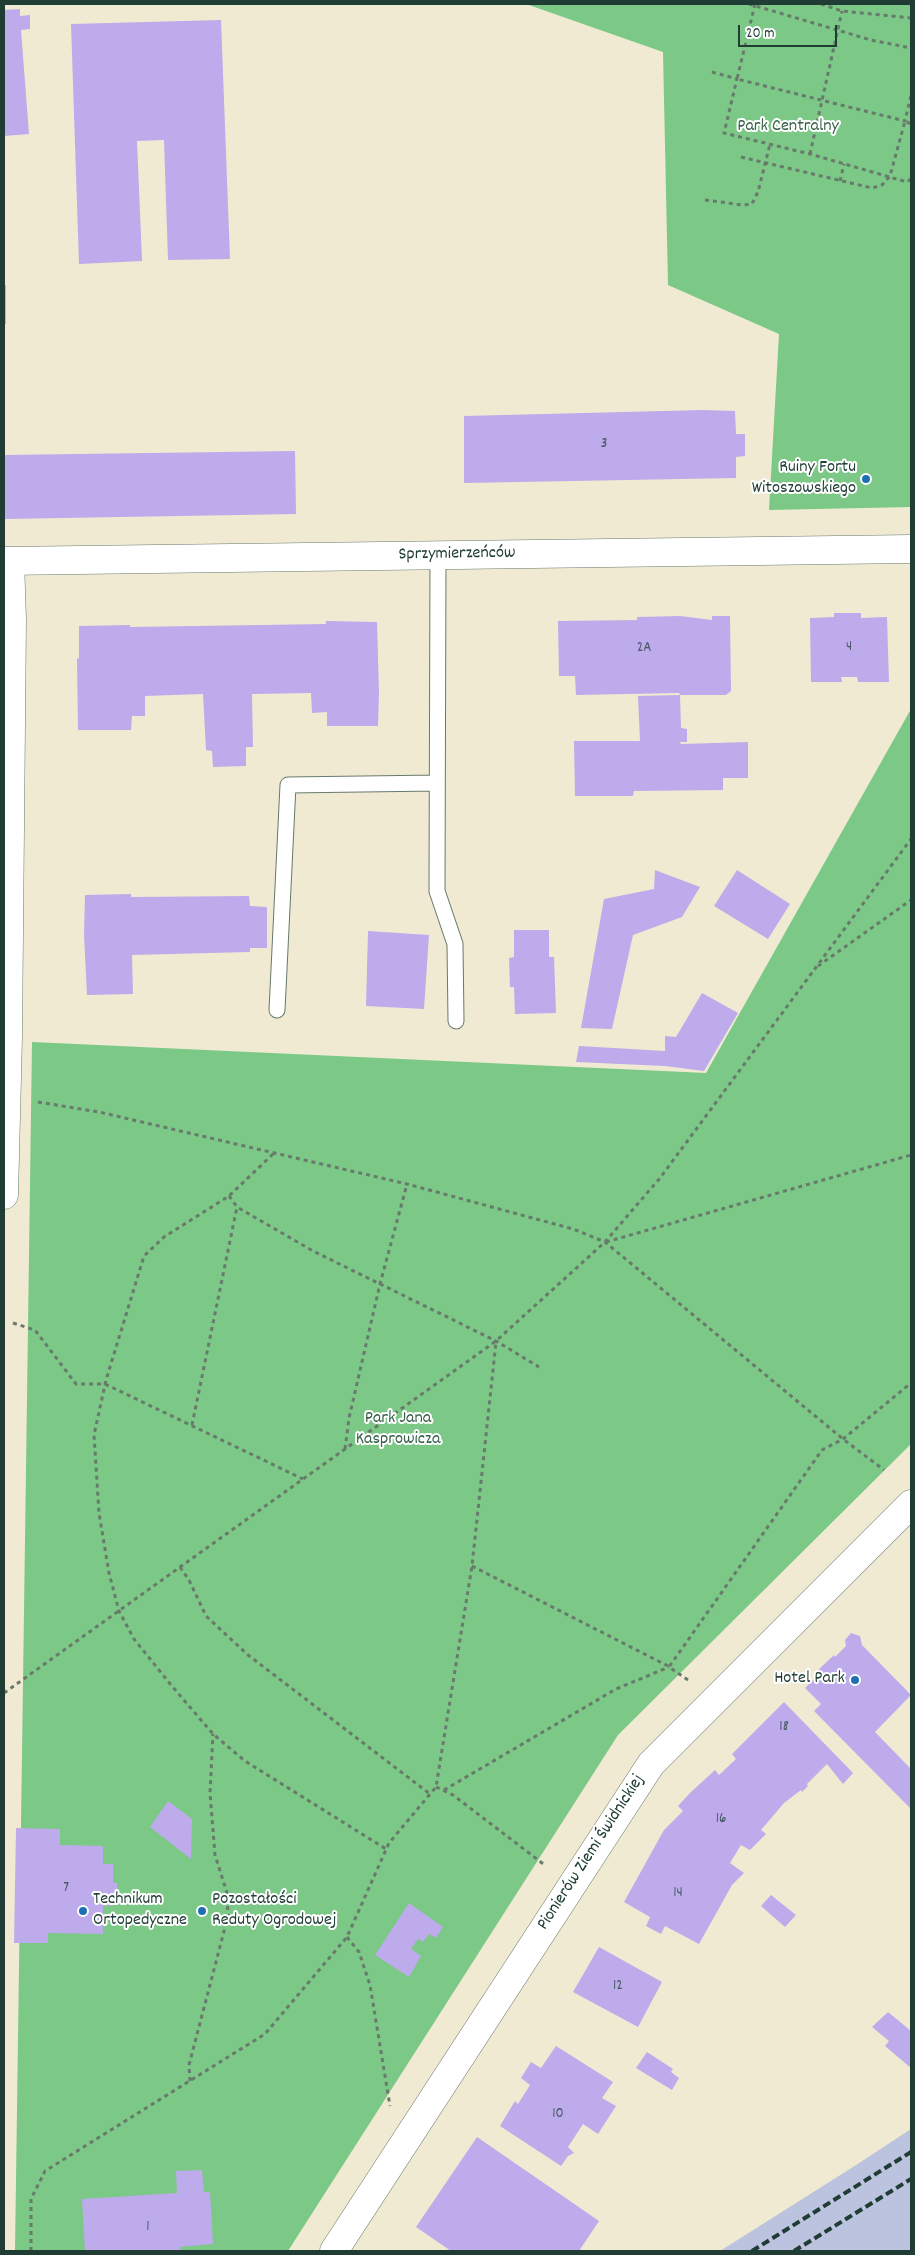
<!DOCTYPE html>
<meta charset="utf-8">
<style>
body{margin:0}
#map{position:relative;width:915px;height:2255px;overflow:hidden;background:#f0ead2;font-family:Dekko,sans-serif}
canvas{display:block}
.frame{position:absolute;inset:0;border:5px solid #1f3d34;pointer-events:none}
.scale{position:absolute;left:738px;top:25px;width:99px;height:22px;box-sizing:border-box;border:2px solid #1f3d34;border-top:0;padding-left:6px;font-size:15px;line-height:18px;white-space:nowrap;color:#1f3d34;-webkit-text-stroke:4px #fff;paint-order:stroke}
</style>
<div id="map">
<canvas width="915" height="2255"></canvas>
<div class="frame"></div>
<div class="scale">20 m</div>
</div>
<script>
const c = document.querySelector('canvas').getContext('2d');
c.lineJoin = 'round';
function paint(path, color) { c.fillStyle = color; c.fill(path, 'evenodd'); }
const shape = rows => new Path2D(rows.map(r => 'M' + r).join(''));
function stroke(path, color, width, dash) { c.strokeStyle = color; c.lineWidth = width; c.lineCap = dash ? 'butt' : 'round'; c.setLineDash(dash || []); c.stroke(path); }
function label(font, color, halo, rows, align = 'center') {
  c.font = font + ' Dekko,sans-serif'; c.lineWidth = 4; c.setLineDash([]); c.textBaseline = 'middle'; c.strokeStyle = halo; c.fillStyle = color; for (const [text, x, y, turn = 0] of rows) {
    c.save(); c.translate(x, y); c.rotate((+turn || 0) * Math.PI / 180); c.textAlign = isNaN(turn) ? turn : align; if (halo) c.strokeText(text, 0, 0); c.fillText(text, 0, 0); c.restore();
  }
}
paint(shape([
 [911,2129,911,2251,720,2251,853,2167]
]), '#bbc3de');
paint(shape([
 [526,4,911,4,911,507,769,510,779,334,668,285,663,52],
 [911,709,911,1444,618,1735,288,2251,15,2251,32,1042,706,1073]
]), '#7cc886');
paint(shape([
 [20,9,20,16,30,15,30,29,21,30,29,134,4,136,4,10],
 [221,20,230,259,168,260,164,140,137,141,142,261,79,264,71,24],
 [4,285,6,285,6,324,4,324],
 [703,410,735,411,736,434,745,434,745,456,736,457,736,478,464,483,464,416],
 [295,451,296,514,4,519,4,455],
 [834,613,861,613,861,618,887,617,889,682,858,682,857,677,841,677,842,682,811,682,810,618,834,617],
 [680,616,712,620,712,616,730,616,731,691,726,695,680,695,681,728,687,729,687,742,680,742,681,744,748,742,748,778,723,778,723,790,634,791,633,796,575,796,574,741,640,741,638,696,680,695,679,693,576,695,575,676,559,676,558,621,637,620,637,617],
 [326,621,377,622,379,693,378,726,327,726,327,712,312,713,311,693,252,694,253,747,246,747,246,766,213,767,212,751,206,750,203,694,145,696,145,716,132,716,131,730,78,730,77,659,79,658,79,626,130,625,130,627,326,624],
 [655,870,700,887,682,917,633,935,612,1029,581,1028,604,899,654,889],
 [737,870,790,904,768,939,714,906],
 [131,894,131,897,249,896,250,906,267,907,267,948,250,948,250,952,132,955,133,994,87,995,84,935,85,895],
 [514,930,549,930,549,957,554,957,556,1013,515,1014,514,987,510,987,509,958,514,957],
 [368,931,429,935,424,1009,366,1006],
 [702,993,738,1013,704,1071,665,1066,576,1062,579,1046,665,1051,665,1036,676,1037],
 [851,1633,860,1636,862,1645,911,1695,875,1732,911,1769,911,1809,814,1711,821,1704,805,1688,817,1676,815,1673,834,1655,835,1657,846,1646,845,1640],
 [784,1702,853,1773,843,1784,827,1764,807,1784,808,1786,802,1792,801,1790,784,1803,761,1830,766,1834,750,1850,741,1845,730,1863,744,1873,732,1885,699,1944,665,1926,661,1934,646,1926,650,1917,624,1902,664,1830,683,1811,678,1806,690,1793,715,1770,719,1775,736,1759,732,1754],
 [168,1801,192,1819,191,1859,150,1827],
 [16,1828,60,1829,60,1845,103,1846,103,1864,113,1864,113,1883,117,1883,117,1905,103,1906,103,1934,48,1933,48,1943,14,1943],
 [771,1895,796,1915,785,1927,761,1906],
 [409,1903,443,1927,436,1938,429,1934,423,1942,418,1939,411,1949,421,1956,409,1977,375,1955],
 [599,1947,662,1982,638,2027,573,1992],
 [888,2012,911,2031,911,2068,885,2046,889,2041,872,2027],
 [556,2046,613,2082,602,2098,616,2106,598,2134,583,2124,568,2147,574,2153,568,2156,561,2166,500,2126,515,2101,518,2104,530,2085,521,2078,531,2062,541,2068],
 [647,2052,673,2069,671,2072,679,2078,672,2090,636,2068],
 [477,2137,599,2221,579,2251,451,2251,416,2227],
 [202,2170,204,2192,210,2192,213,2244,180,2247,181,2251,85,2251,82,2199,177,2193,176,2171]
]), '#bdabeb');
const lane = shape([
 [438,555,437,891,455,944,456,1021],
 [277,1010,288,785,437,783]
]);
const street = shape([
 [4,561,911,549],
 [4,1195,8,1038,12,619,10,561],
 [334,2251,651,1764,911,1504]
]);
stroke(lane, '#687a6b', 17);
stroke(street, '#687a6b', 29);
stroke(shape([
 [749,4,871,40,911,48],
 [755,4,737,79,905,121,911,95],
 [821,4,842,11,911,18],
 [712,72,737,79,724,133,810,154,907,182,911,179],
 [810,154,842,11],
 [741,157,872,188,882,185,890,176,905,121,911,124],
 [840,181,844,164],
 [705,200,743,205,752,204,758,192,770,144],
 [818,966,911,900],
 [38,1102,99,1112,407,1184,573,1229,605,1242,843,1439,884,1470],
 [273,1154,229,1196,164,1237,144,1256,106,1380,94,1435,99,1513,109,1573,119,1611,134,1639,171,1685,213,1734,245,1761,386,1849],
 [229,1196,237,1207,313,1251,496,1341,539,1367],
 [606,1242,911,1155],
 [13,1323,35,1330,76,1384,105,1384,303,1479],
 [192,1425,237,1207],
 [345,1449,349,1418,380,1284,407,1184],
 [472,1566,668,1666],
 [180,1567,189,1580,206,1616,248,1655,430,1794],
 [688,1680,669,1667,822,1450,843,1439,911,1383],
 [4,1693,496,1341,605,1242,660,1178,911,839],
 [436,1787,453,1795,546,1866],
 [444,1790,616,1689,669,1667],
 [347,1937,359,1952,370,1985,390,2106],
 [190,2081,189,2065,228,1916,227,1893,215,1855,210,1793,213,1734],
 [31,2251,31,2199,45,2171,265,2034,347,1937,389,1843,436,1787,472,1566,496,1342]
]), '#687a6b', 3, [4, 4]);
stroke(lane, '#fff', 15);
stroke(street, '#fff', 28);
stroke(shape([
 [752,2251,911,2152],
 [794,2251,911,2179]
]), '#1f3d34', 4, [8, 4]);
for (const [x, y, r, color] of [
 [866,479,5,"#1f6fb2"],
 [855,1680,5,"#1f6fb2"],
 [83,1911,5,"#1f6fb2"],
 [202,1911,5,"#1f6fb2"]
]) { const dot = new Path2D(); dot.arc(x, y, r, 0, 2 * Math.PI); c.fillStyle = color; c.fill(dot); stroke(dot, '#fff', 2); }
label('15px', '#465862', null, [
 ["3",604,445],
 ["4",849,648],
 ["2A",644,649],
 ["18",784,1728],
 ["16",721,1820],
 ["7",66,1889],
 ["14",678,1894],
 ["12",618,1987],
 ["10",558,2115],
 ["1",148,2228]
]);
label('18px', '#366048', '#fff', [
 ["Park Centralny",788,128],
 ["Park Jana",398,1420],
 ["Kasprowicza",398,1441]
]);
label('18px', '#1f3d34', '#fff', [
 ["Ruiny Fortu",856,469],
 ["Witoszowskiego",856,490],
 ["Hotel Park",845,1680],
 ["Technikum",93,1901,"left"],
 ["Ortopedyczne",93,1922,"left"],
 ["Pozostałości",212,1901,"left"],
 ["Reduty Ogrodowej",212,1922,"left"]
], 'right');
label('18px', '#1f3d34', '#fff', [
 ["Sprzymierzeńców",457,555,-1],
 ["Pionierów Ziemi Świdnickiej",592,1853,-57]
]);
</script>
